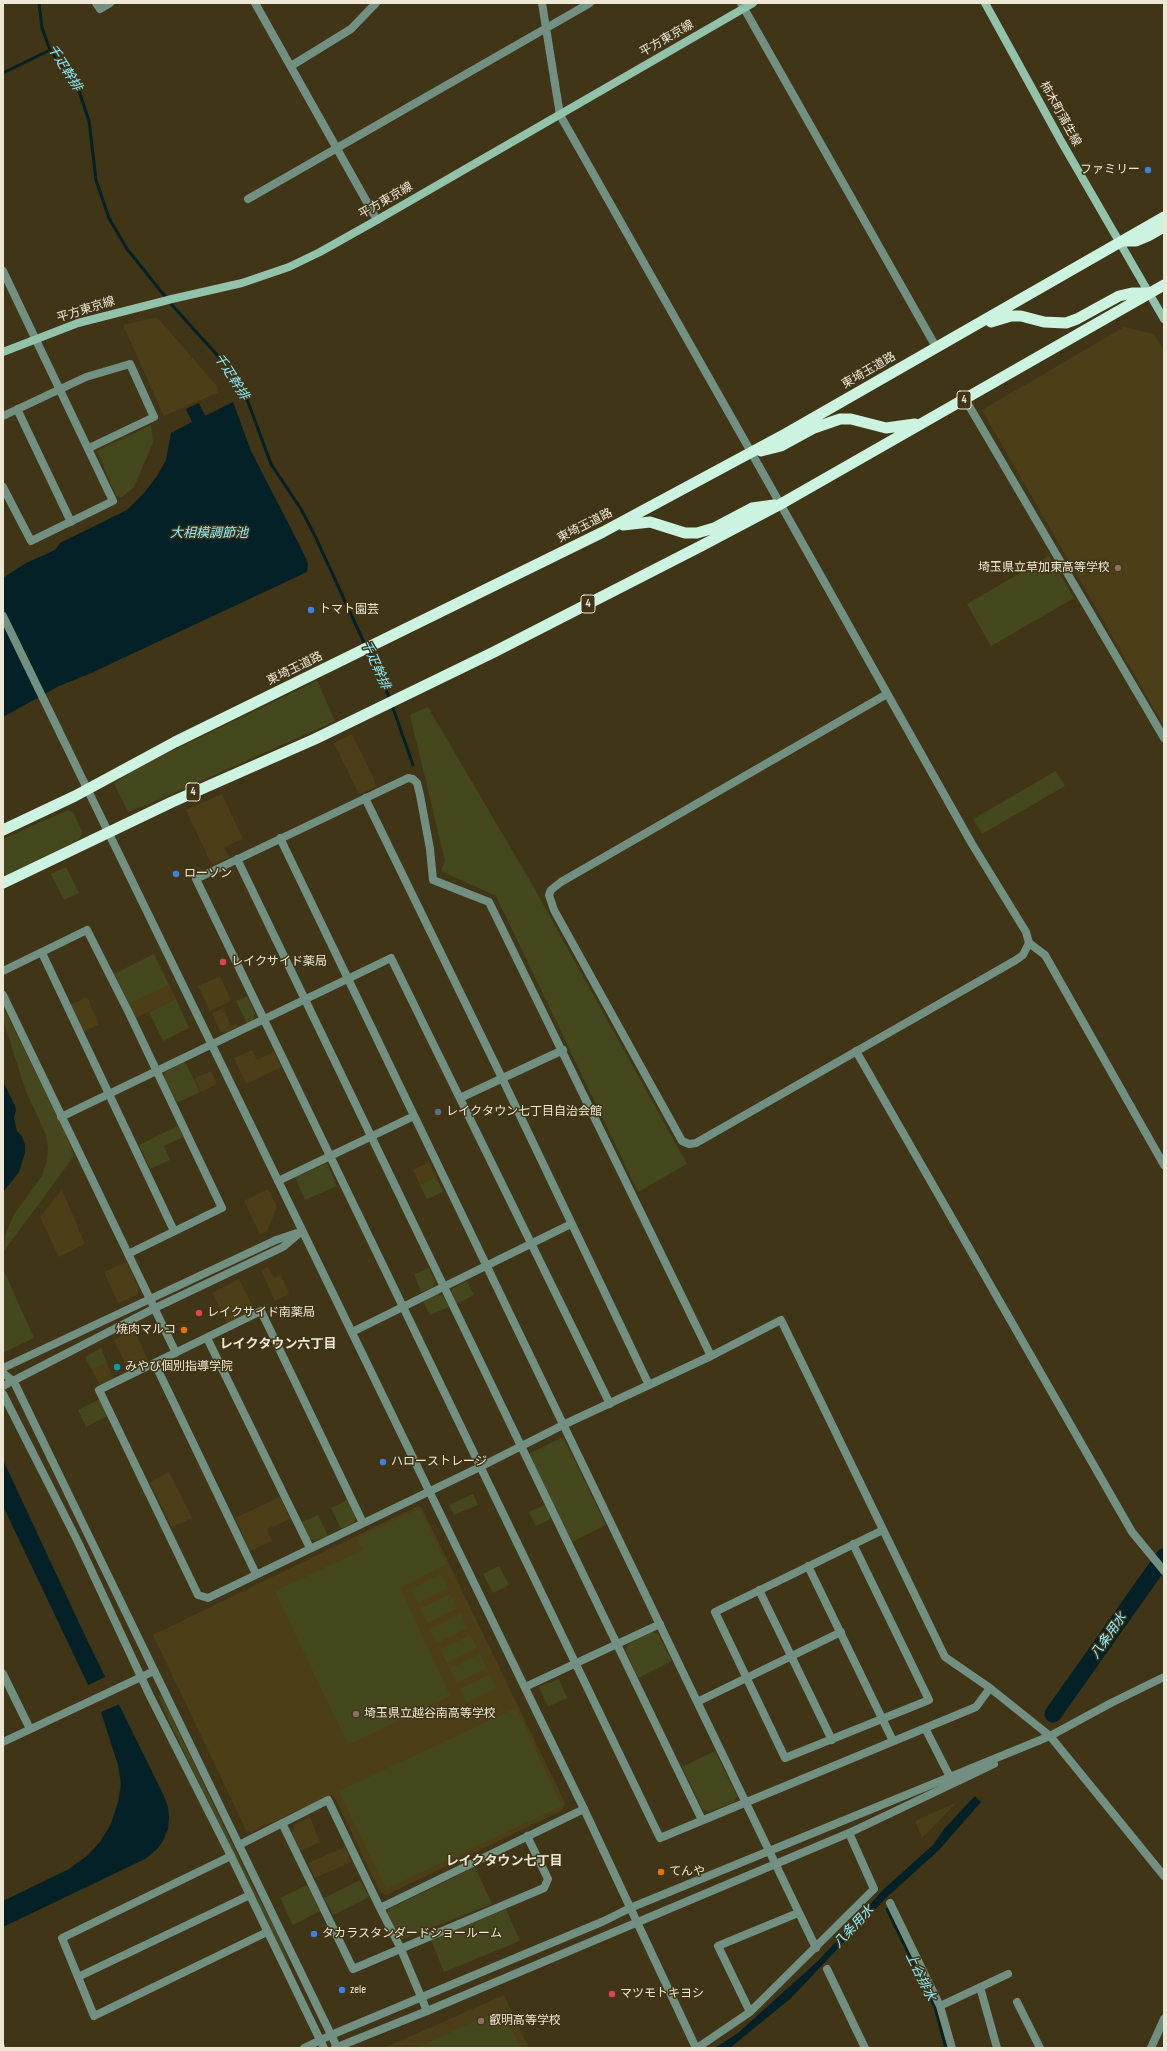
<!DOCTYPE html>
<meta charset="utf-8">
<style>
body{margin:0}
#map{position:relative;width:1167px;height:2051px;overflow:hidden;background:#403517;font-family:"Sofia Sans Condensed",sans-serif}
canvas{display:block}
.frame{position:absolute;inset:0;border:4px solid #ede7d6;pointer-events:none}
</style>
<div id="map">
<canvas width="1167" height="2051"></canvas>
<div class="frame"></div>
</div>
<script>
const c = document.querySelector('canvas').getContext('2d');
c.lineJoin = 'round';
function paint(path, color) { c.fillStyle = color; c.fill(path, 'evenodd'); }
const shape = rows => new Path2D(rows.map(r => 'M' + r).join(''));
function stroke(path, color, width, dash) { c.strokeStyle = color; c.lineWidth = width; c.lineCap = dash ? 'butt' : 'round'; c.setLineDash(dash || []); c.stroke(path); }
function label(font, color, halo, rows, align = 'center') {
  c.font = font + ' "Sofia Sans Condensed","Noto Sans JP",sans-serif'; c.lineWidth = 3; c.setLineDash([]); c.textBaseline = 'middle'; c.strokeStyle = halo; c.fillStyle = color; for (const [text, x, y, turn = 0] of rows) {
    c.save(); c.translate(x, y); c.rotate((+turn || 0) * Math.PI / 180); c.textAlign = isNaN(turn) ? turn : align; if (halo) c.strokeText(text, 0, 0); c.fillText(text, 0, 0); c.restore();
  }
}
paint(shape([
 [157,317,216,385,219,392,164,416,123,325],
 [1124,327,1154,334,1164,351,1164,726,982,410],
 [352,734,377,786,359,794,334,743],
 [222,794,243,839,224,847,229,857,212,865,186,810],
 [220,976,231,1001,210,1011,198,986],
 [169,985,176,999,135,1018,129,1004],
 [87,997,99,1024,83,1032,70,1005],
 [223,1008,231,1026,236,1024,237,1027,224,1033,220,1031,212,1013],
 [252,1050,257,1060,274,1052,281,1067,246,1084,234,1058],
 [211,1071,217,1084,201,1092,194,1079],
 [429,1162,436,1177,420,1185,413,1170],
 [268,1189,277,1207,267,1231,260,1234,244,1201],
 [62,1190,85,1244,59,1257,40,1217],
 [127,1262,139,1290,137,1295,118,1303,104,1272],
 [268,1267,274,1278,281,1275,289,1294,275,1301,261,1270],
 [239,1279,254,1309,227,1324,212,1293],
 [134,1329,148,1360,128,1370,114,1340],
 [107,1363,114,1379,100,1385,92,1370],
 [169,1472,192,1518,172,1527,150,1482],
 [280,1497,290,1519,267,1529,272,1541,250,1551,235,1518],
 [418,1506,422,1508,565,1803,563,1810,386,1895,380,1892,333,1794,251,1832,246,1830,153,1635],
 [957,1802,926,1834,922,1837,915,1821],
 [310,1817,320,1842,300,1851,292,1833,295,1824],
 [345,1847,351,1862,315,1878,308,1863],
 [504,1995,529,2048,384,2048]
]), '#4c3f18');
paint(shape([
 [151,425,153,443,134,487,122,497,116,496,97,451],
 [1049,556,1074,598,991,646,967,604],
 [317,681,335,721,168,796,128,812,114,783,138,767],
 [428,707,533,886,687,1164,638,1192,496,896,441,871,445,861,410,715],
 [1056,771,1065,786,982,834,973,819],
 [68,810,73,812,83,833,78,840,3,877,3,839],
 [66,867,79,893,64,900,51,874],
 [154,954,169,985,129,1004,114,974],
 [247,996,255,1013,253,1020,247,1023,236,1001],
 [176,999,189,1028,163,1041,149,1012],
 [3,1007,64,1130,74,1156,4,1251,5,1236,13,1216,42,1176,47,1161,48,1148,46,1135,25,1089,3,1019],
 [185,1062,200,1092,177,1103,164,1077,166,1071],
 [178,1126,183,1137,164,1146,170,1160,150,1169,139,1145],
 [327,1163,337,1186,305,1200,295,1177],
 [436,1177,443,1192,427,1199,420,1185],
 [429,1268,435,1282,433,1287,421,1292,414,1274],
 [4,1271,34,1338,3,1353,3,1272],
 [467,1281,474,1295,456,1304,451,1292,453,1288],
 [438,1294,444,1297,449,1307,430,1315,423,1301],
 [101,1348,107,1363,92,1370,85,1357],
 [100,1399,107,1416,86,1427,78,1410],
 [563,1437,606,1525,572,1542,529,1454],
 [473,1494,478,1505,454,1515,449,1505],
 [348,1500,356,1516,354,1522,341,1529,331,1508],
 [545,1505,551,1519,536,1526,529,1512],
 [416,1510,421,1511,446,1564,400,1588,450,1696,348,1745,275,1591,363,1550,357,1538],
 [318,1515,328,1536,317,1540,309,1539,302,1522],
 [499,1566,509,1585,493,1593,483,1574],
 [441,1574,448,1588,418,1603,411,1589],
 [450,1594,457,1608,427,1623,420,1609],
 [460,1614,467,1628,437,1643,430,1629],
 [652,1632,658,1634,672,1661,638,1678,626,1651,628,1644],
 [470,1635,477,1648,447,1663,440,1649],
 [480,1654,486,1668,457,1683,450,1669],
 [489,1675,496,1688,466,1703,460,1689],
 [559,1679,567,1698,548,1707,539,1687],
 [158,1695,162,1697,252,1885,280,1938,294,1978,168,1719],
 [516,1708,562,1806,386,1889,339,1791],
 [715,1751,737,1796,734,1802,709,1812,702,1809,682,1767],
 [475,1867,492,1904,403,1939,399,1937,387,1913,389,1909],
 [360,1880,369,1897,333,1915,324,1898],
 [307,1885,320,1911,293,1925,280,1898],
 [506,1909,520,1941,444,1972,431,1940],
 [490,2014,508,2020,520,2048,417,2048]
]), '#45481d');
paint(shape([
 [233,402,251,451,303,552,308,564,307,572,89,674,59,686,3,717,3,578,26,563,55,550,60,543,127,510,144,493,157,476,166,460,171,433,192,422,186,409,199,403,205,416],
 [3,1081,15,1106,16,1110,14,1118,17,1131,22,1136,25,1145,25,1153,19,1172,3,1192],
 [3,1460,88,1642,164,1796,168,1807,169,1817,168,1829,163,1841,157,1849,145,1859,3,1927,3,1901,69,1869,87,1856,100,1842,111,1824,118,1802,121,1784,118,1765,101,1712,3,1506],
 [975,1796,981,1802,939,1850,886,1898,791,1998,730,2048,715,2048,738,2033,819,1960,883,1890,934,1844,944,1829]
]), '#032126');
paint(shape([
 [107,1676,120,1704,99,1713,86,1686]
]), '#403517');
stroke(shape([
 [39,3,42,28,50,50,79,91,89,121,96,180,109,218,127,249,172,305,226,365,244,391,271,464,301,509,315,536,390,699],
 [3,73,50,50],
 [392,705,413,765],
 [887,1909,935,2007,946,2048]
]), '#032126', 3);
stroke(shape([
 [1053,1714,1164,1557]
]), '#032126', 17);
stroke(shape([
 [96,3,100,9,110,3],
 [255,3,377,220],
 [542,3,560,115,751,452],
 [741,3,936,347],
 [291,66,351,29,376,3],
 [248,199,590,3],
 [3,271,113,501,31,541,3,487],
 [965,399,1164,738],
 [17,409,71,522],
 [3,416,86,377,130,364,154,417,89,448],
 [365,798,502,1078,649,1385],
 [280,838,816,1948],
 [237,859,702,1820],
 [1029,943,1045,955,1164,1165],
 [42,953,174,1231],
 [3,971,87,930,129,1013,222,1208,128,1254],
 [3,995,176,1353],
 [856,1051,1132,1532,1164,1571],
 [460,1098,563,1050],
 [61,1117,391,958,610,1404],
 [278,1181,414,1116],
 [352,1332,571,1224],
 [207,1338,310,1548],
 [711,1356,489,902,433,880,430,849,420,795,417,783,413,779,408,778,196,879,660,1838,976,1707,990,1688],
 [155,1364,256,1574],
 [363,1523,261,1311,99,1390,198,1595,208,1598,480,1467,563,1425,711,1356,781,1320,945,1657,990,1688,1050,1736,1164,1876],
 [853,1544,929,1700,785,1758,715,1612,883,1530],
 [808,1566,893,1741],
 [759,1590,832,1740],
 [3,1674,30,1729],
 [525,1687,660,1624],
 [697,1702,841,1632],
 [925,1728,950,1777],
 [1050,1736,1111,1703,1164,1677],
 [282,1823,353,1969,544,1888,548,1879,527,1836],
 [239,1845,328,1800,380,1908,584,1809],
 [231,1856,62,1938,94,2016,267,1932],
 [890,1903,940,2006,952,2048],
 [380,1908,400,1947,427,2011],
 [827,1969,865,2048],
 [78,1977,250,1895],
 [980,1987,997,2048],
 [1017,2002,1040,2048],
 [940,2006,1008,1974],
 [750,2012,718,1946,798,1913],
 [697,2048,750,2012,874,1889,849,1833],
 [1151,2048,1164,2019]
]), '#729081', 8);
stroke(shape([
 [751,452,972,844,1026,932,1029,943,1023,955,1016,960,696,1143,689,1144,682,1141,554,910,549,895,551,890,561,882,887,694],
 [3,616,584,1809,696,2048],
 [3,1368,276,1240,297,1233],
 [3,1373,14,1382,337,2047],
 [3,1386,155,1308,283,1247,302,1231],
 [3,1394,78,1542,150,1696,231,1856,324,2048],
 [3,1742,154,1671],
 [304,2048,331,2035,604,1921,630,1908,1050,1736],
 [335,2048,427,2011,849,1833,994,1764]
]), '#729081', 8);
stroke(shape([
 [985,3,1061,141,1164,319],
 [3,352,78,323,172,299,242,283,289,267,320,252,377,220,753,3]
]), '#92c2aa', 8);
stroke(shape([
 [1126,241,1136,241,1148,236,1164,227],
 [991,322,1011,316,1021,316,1044,322,1066,323,1077,319,1119,296,1132,293,1148,293],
 [761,451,781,446,814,428,840,419,851,419,886,428,915,424],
 [623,525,650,522,685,533,697,533,714,528,752,508,774,505],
 [3,830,75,796,175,742,603,532,787,433,1164,217],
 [3,883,172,802,315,739,494,652,701,546,779,505,1164,285]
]), '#ccf3e0', 11);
stroke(shape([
 [3,2045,4,2048]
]), '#9d957e', 3, [5, 5]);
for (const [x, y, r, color] of [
 [1148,170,4,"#3f7fe0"],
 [1118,568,4,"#8d6e63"],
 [311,610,4,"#3f7fe0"],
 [176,874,4,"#3f7fe0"],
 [223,962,4,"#e0444e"],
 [438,1112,4,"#5c6f8a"],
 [199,1313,4,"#e0444e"],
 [184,1330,4,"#e8710a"],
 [117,1367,4,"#0f9aa8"],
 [383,1462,4,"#3f7fe0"],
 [356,1714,4,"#8d6e63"],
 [661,1872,4,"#e8710a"],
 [314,1934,4,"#3f7fe0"],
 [342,1990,4,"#3f7fe0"],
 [612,1994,4,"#e0444e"],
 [481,2021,4,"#8d6e63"]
]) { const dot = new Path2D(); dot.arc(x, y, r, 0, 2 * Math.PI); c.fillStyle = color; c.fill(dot); stroke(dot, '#403517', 1.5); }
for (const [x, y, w] of [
 [964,400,14],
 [588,604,14],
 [193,792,14]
]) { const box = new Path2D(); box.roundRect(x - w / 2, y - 9, w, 18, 3); c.fillStyle = '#403517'; c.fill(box); stroke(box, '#ede7d6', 1); }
label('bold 11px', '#ede7d6', null, [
 ["4",964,400],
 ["4",588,604],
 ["4",193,792]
]);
label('12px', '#ede7d6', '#403517', [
 ["平方東京線",667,39,-30],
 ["柿木町蒲生線",1060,114,61],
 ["平方東京線",386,201,-30],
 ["平方東京線",86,310,-17],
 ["東埼玉道路",869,371,-30],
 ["東埼玉道路",585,526,-27],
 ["東埼玉道路",295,669,-26]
]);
label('12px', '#ede7d6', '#403517', [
 ["ファミリー",1140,170,"right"],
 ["埼玉県立草加東高等学校",1110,568,"right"],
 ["トマト園芸",319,610],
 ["ローソン",184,874],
 ["レイクサイド薬局",231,962],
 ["レイクタウン七丁目自治会館",446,1112],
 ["レイクサイド南薬局",207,1313],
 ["焼肉マルコ",176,1330,"right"],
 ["みやび個別指導学院",125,1367],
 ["ハローストレージ",391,1462],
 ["埼玉県立越谷南高等学校",364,1714],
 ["てんや",669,1872],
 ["タカラスタンダードショールーム",322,1934],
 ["zele",350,1990],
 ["マツモトキヨシ",620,1994],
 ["叡明高等学校",489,2021]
], 'left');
label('italic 13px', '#8aecff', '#403517', [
 ["千疋幹排",64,68,58],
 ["千疋幹排",231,377,57],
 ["大相模調節池",209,534],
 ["千疋幹排",375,665,66],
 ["八条用水",1109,1636,-55],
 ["八条用水",854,1927,-47],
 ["上谷排水",920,1977,64]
]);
label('bold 13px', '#ede7d6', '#403517', [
 ["レイクタウン六丁目",278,1345],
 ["レイクタウン七丁目",504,1862]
]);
</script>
